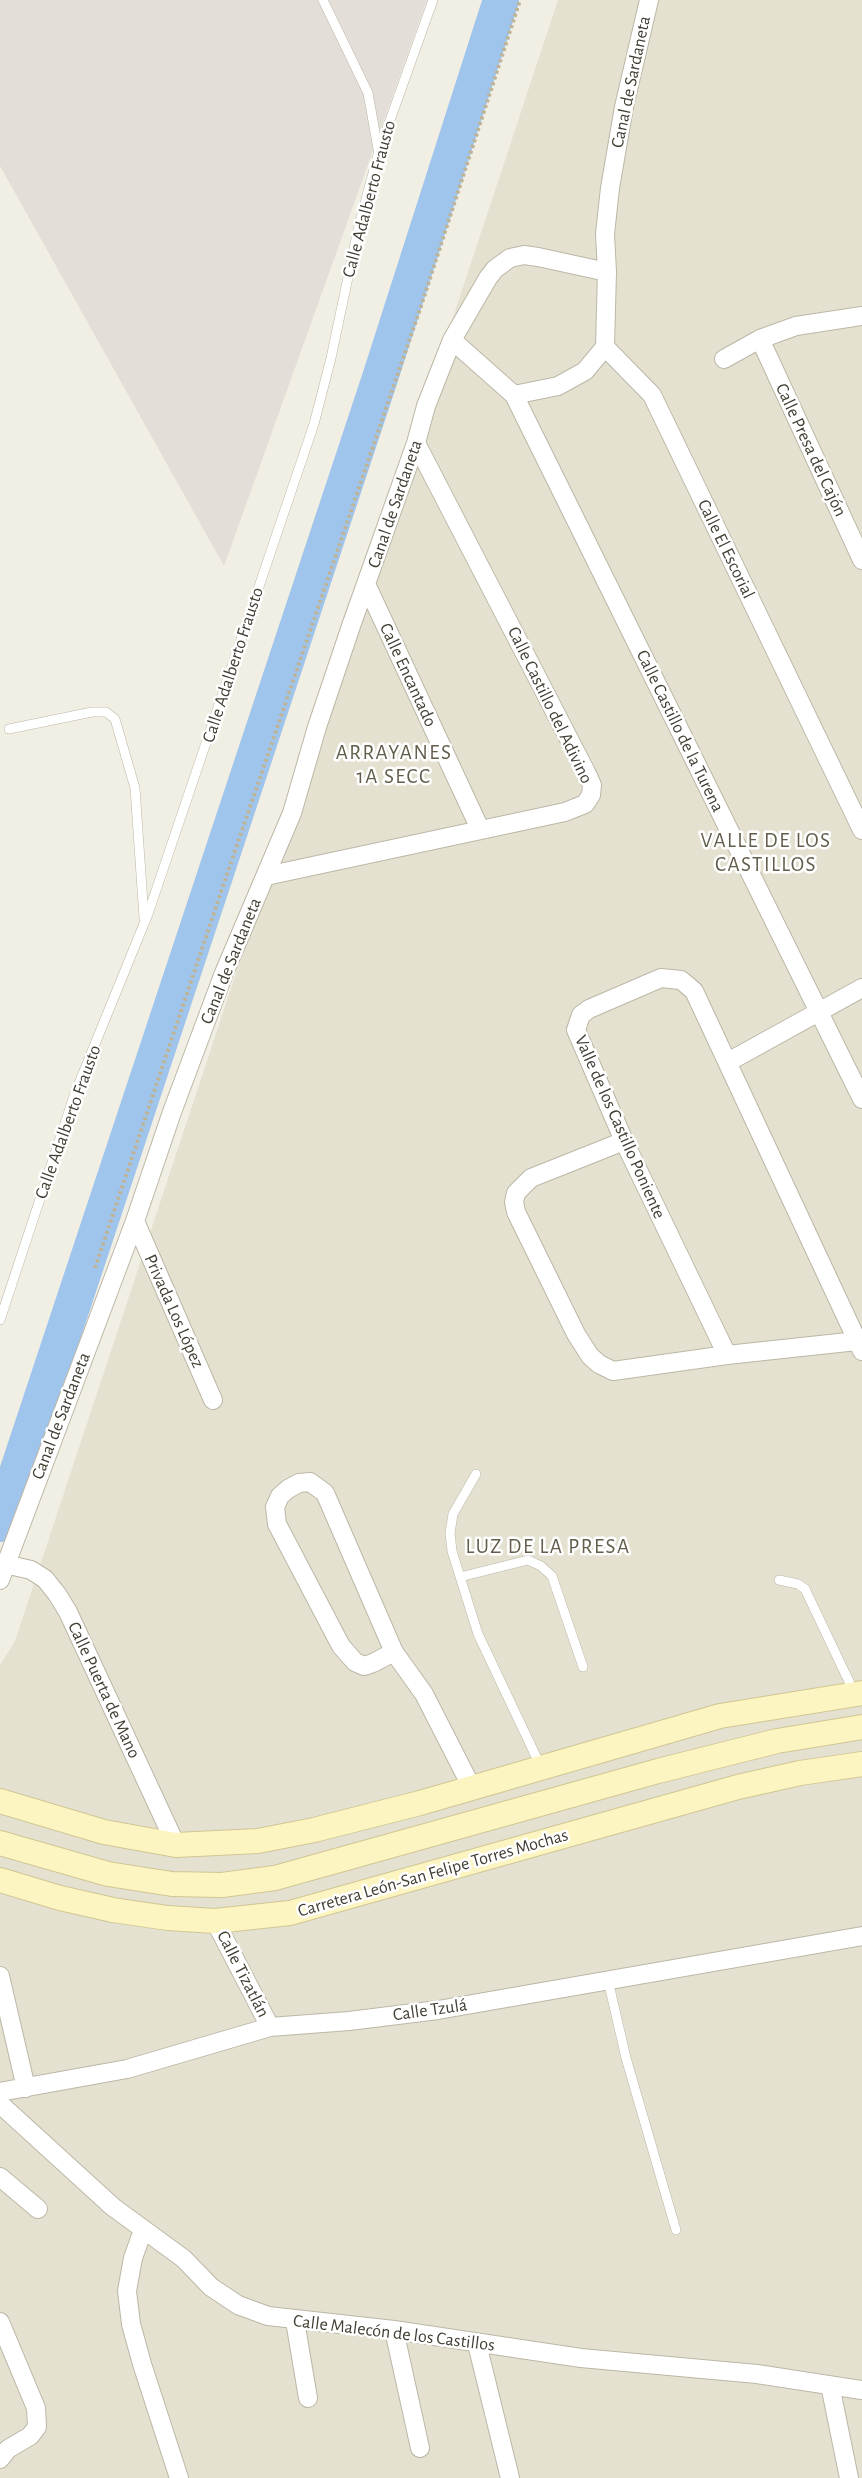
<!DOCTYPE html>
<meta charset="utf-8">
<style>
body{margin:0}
canvas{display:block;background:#f1eee3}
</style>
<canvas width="862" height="2478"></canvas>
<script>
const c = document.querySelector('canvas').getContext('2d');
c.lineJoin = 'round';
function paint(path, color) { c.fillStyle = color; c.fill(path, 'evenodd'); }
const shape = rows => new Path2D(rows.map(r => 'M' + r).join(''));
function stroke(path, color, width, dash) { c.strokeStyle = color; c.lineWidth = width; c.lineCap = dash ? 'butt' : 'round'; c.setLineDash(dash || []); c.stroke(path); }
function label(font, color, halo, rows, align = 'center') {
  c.font = font + ' "Alegreya Sans",sans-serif'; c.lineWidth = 5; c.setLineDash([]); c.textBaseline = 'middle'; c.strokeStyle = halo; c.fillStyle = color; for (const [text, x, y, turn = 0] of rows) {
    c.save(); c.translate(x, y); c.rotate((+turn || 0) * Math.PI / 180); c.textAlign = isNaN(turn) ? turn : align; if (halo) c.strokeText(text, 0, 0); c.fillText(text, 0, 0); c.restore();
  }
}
paint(shape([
 [558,0,862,0,862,2478,0,2478,0,1665,15,1641]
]), '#e5e1d1');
paint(shape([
 [0,0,427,0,224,566,0,166]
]), '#e3dfd8');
stroke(shape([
 [0,1524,380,378,501,0]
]), '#a0c5ed', 36);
const lane = shape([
 [323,0,368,93,378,149],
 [9,729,92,712,106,712,115,719,135,788,144,918],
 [0,1320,75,1093,148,914,314,424,331,358,359,225,379,151,433,0],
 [476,1474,453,1514,450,1533,452,1551,478,1634,541,1767],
 [460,1577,528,1560,541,1566,552,1576,583,1667],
 [779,1580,798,1584,805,1589,854,1692],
 [608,1980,626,2058,676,2230]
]);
const street = shape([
 [649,0,624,107,610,188,605,234,607,272,605,347,652,395,862,830],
 [760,339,862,560],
 [452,340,514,395,558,386,585,371,605,347],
 [724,359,760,339,796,326,862,316],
 [514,395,862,1099],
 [367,586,480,829],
 [266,876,565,812,585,804,591,795,592,785,586,772,416,443],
 [728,1062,862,988],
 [624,1141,531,1178,516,1193,514,1202,516,1212,576,1334,590,1356,599,1364,613,1371,727,1355,857,1341],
 [135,1221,213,1400],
 [727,1355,624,1141,576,1030,581,1015,589,1009,661,978,681,980,694,991,862,1351],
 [5,1564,31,1570,45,1579,57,1594,68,1612,176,1845],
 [0,1580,135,1221,172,1112,224,973,292,813,317,727,351,626,416,443,426,406,452,340,488,278,495,269,510,258,524,255,538,257,607,272],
 [394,1652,373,1663,364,1666,355,1662,341,1646,277,1524,275,1507,280,1496,288,1489,299,1483,310,1482,325,1493,394,1652,424,1694,472,1788],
 [215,1921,270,2027],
 [0,1976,26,2088],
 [0,2092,127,2069,270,2027,349,2021,438,2010,862,1936],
 [0,2104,113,2207,184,2259,211,2287,238,2305,268,2316,394,2330,581,2358,757,2374,862,2390],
 [0,2177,38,2209],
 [143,2230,133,2258,127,2291,131,2324,142,2364,179,2478],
 [295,2321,308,2398],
 [0,2322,36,2408,37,2427,30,2436,8,2449,0,2459],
 [394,2330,420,2448],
 [477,2344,510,2478],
 [830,2385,849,2478]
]);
const secondary = shape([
 [0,1801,104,1832,176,1845,258,1841,314,1830,420,1803,720,1716,862,1693],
 [0,1843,108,1874,172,1884,222,1885,275,1878,658,1771,777,1741,862,1727],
 [0,1880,60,1898,113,1910,168,1918,215,1921,290,1913,738,1787,800,1773,862,1764]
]);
stroke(lane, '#bcb7a6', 10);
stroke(street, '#bcb7a6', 20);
stroke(secondary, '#d0c694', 26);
stroke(shape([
 [95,1268,220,895,422,303,520,0]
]), '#bdb498', 4, [3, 3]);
stroke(lane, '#fff', 9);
stroke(street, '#fff', 18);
stroke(secondary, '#fcf5c1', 24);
label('18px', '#423e33', '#fff', [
 ["Canal de Sardaneta",631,82,-78],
 ["Calle Adalberto Frausto",369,199,-75],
 ["Calle Presa del Cajón",811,450,65],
 ["Canal de Sardaneta",395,504,-71],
 ["Calle El Escorial",726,549,64],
 ["Calle Adalberto Frausto",233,665,-72],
 ["Calle Encantado",408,675,65],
 ["Calle Castillo del Adivino",550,705,64],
 ["Calle Castillo de la Turena",680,731,64],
 ["Canal de Sardaneta",231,961,-68],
 ["Calle Adalberto Frausto",68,1122,-70],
 ["Valle de los Castillo Poniente",620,1127,66],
 ["Privada Los López",174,1311,66],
 ["Canal de Sardaneta",61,1416,-69],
 ["Calle Puerta de Mano",104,1690,65],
 ["Carretera León-San Felipe Torres Mochas",433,1873,-16],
 ["Calle Tizatlán",243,1974,63],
 ["Calle Tzulá",430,2010,-8],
 ["Calle Malecón de los Castillos",394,2333,7]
]);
c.letterSpacing = '1.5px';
label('21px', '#655d4b', '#fff', [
 ["ARRAYANES",394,753],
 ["1A SECC",394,777],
 ["VALLE DE LOS",766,841],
 ["CASTILLOS",766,865],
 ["LUZ DE LA PRESA",548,1547]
]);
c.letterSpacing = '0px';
</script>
